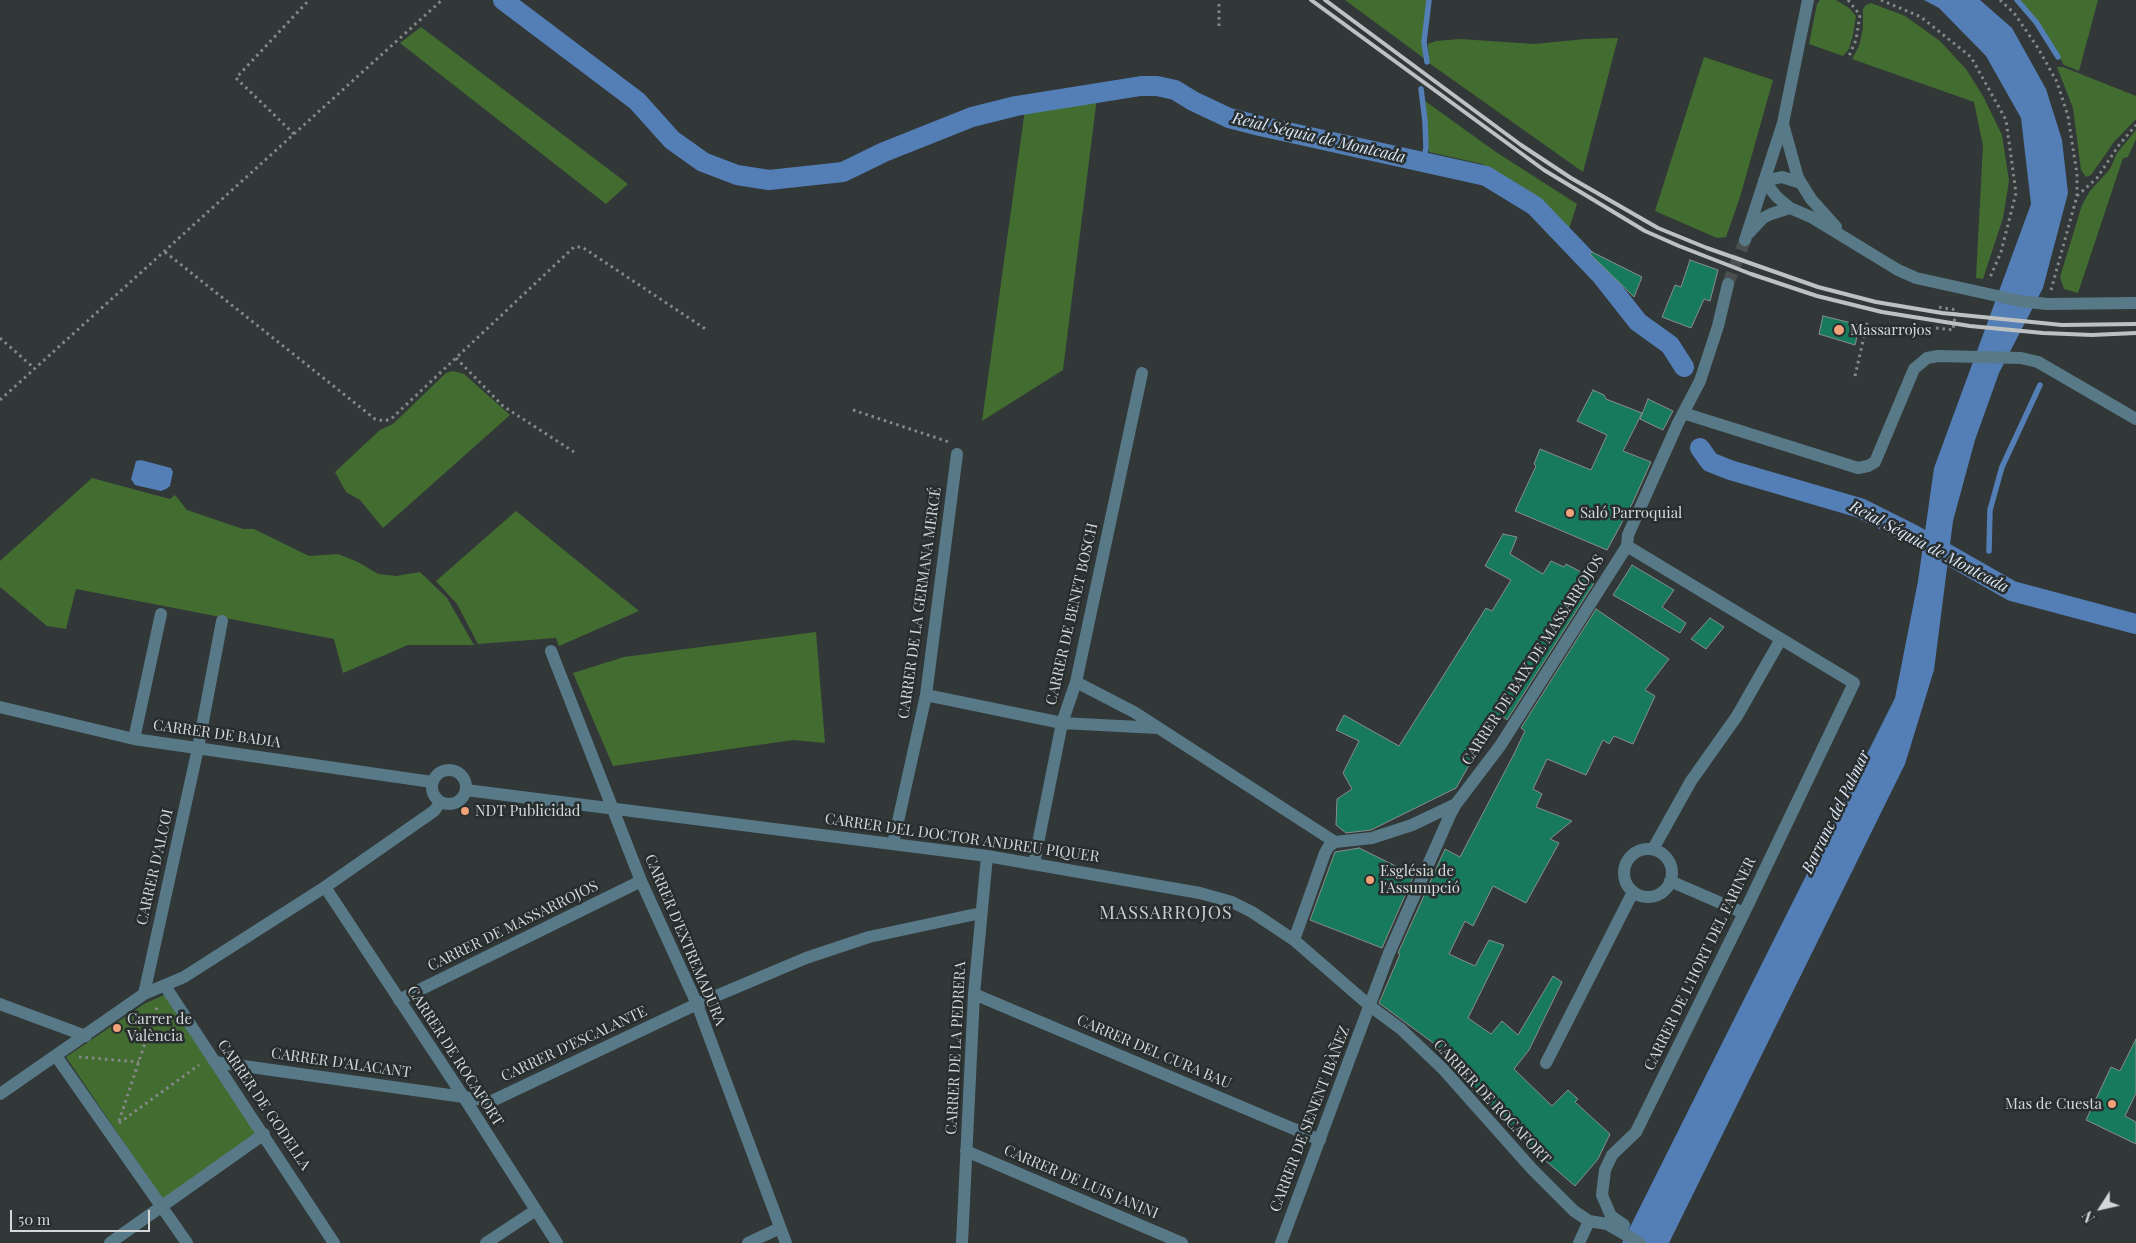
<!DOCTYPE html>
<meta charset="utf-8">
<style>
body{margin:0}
#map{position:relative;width:2136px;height:1243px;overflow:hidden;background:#323838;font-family:"Playfair Display",serif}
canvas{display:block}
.north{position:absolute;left:2076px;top:1183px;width:50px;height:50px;-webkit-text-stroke:4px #282e2e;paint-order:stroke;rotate:235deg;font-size:14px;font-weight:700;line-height:20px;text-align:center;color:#d4d8d8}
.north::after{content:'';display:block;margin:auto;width:18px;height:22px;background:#d4d8d8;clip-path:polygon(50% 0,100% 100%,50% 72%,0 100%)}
.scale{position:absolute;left:10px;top:1210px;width:140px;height:22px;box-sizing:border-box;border:2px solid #d4d8d8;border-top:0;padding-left:6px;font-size:15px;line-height:18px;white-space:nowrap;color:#d4d8d8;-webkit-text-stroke:4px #282e2e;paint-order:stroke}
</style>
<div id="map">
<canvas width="2136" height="1243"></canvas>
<div class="north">N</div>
<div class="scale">50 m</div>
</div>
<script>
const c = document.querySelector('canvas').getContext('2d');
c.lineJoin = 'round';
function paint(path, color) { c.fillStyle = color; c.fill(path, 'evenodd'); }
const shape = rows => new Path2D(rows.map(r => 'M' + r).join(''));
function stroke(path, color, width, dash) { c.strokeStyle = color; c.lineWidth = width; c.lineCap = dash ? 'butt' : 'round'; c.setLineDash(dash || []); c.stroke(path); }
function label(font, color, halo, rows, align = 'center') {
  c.font = font + ' "Playfair Display",serif'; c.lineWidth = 5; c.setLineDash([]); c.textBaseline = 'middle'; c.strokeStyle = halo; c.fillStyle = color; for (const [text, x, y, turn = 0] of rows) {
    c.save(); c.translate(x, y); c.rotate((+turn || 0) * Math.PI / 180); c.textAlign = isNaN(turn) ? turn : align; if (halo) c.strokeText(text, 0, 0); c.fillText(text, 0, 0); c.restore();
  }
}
paint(shape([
 [1345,0,1427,0,1422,42,1425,59],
 [1820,0,1836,0,1849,8,1856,16,1853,35,1849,49,1843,56,1809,44,1817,4],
 [2020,0,2098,0,2079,71,2064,65,2041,26],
 [1871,3,1905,16,1940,41,1966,69,1983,96,2002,135,2009,181,2003,218,1983,279,1976,278,1983,146,1974,102,1852,59,1859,46,1863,28,1863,9,1866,5],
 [421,27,628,184,606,204,400,43],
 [1618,38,1583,172,1429,63,1428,44,1436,41,1460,39,1534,44,1586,39],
 [1704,57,1773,80,1740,197,1726,237,1717,238,1655,211],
 [2057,67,2063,67,2136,96,2136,119,2114,142,2091,175,2086,177,2081,170,2073,108],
 [1097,97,1063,370,982,421,1025,109],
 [1425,101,1496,152,1577,204,1569,229,1534,197,1482,164,1429,152],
 [2136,130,2136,139,2128,157,2123,158,2078,293,2064,289,2060,277,2082,205,2090,191,2110,169,2117,153],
 [453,371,464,374,510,415,383,528,360,500,346,492,335,472,380,430,393,424,446,373],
 [92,478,170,499,175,495,187,510,243,529,254,529,309,556,338,554,358,562,378,574,396,576,420,572,447,598,474,645,408,645,343,673,334,639,76,589,66,629,47,626,0,587,0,561],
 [516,511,639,611,559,646,556,638,478,644,457,604,436,581],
 [816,632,825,743,793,740,613,766,573,673,624,657],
 [164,995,258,1134,163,1200,66,1057,144,1004]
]), '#436c31');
paint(shape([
 [1924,0,1980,0,2012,28,2046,89,2062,140,2068,193,2043,288,1999,373,1975,440,1953,521,1934,670,1905,764,1669,1243,1622,1243,1895,698,1918,581,1934,468,2031,204,2021,118,1986,56,1939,8],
 [141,460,171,468,173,472,170,486,166,489,161,491,135,485,131,479,136,461]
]), '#537eb6');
stroke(shape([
 [2017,0,2036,22,2058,57],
 [1427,62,1424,42,1429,0],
 [1421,89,1425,121,1426,148,1423,161],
 [1989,551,1990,510,2002,467,2040,385]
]), '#537eb6', 5.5);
stroke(shape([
 [503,0,637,101,672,140,703,162,737,175,769,180,843,172,884,152,972,117,1016,106,1141,86,1157,86,1175,90,1193,101,1229,118,1260,126,1486,176,1535,206,1601,275,1638,322,1670,345,1684,367],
 [1700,448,1710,462,1730,470,1860,508,1912,534,2012,591,2136,624]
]), '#537eb6', 20);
const building = shape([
 [1592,252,1642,277,1634,297,1590,254,1592,252],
 [1690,260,1718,270,1710,301,1704,299,1691,328,1662,317,1675,285,1681,287,1690,260],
 [1823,316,1860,325,1855,345,1819,334,1823,316],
 [1593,390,1604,395,1606,399,1642,413,1623,451,1651,462,1633,502,1607,550,1515,511,1536,466,1534,464,1540,449,1591,470,1607,435,1577,421,1593,390],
 [1648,399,1673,411,1663,430,1640,419,1648,399],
 [1503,534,1517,537,1510,554,1543,574,1551,561,1564,567,1566,564,1596,580,1507,720,1502,716,1483,741,1456,788,1371,830,1346,833,1336,825,1337,799,1352,789,1343,773,1359,741,1336,730,1344,715,1399,746,1486,608,1492,611,1511,580,1485,566,1503,534],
 [1632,565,1674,590,1662,607,1686,623,1680,633,1613,595,1632,565],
 [1596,609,1669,659,1645,690,1655,696,1633,744,1614,736,1609,744,1603,740,1586,775,1547,759,1533,789,1542,794,1536,807,1572,821,1550,839,1559,843,1526,903,1493,886,1473,926,1465,921,1449,954,1475,966,1489,940,1504,945,1468,1018,1491,1034,1502,1021,1518,1035,1553,976,1562,982,1529,1050,1514,1069,1552,1106,1568,1090,1578,1099,1575,1102,1610,1134,1598,1159,1575,1186,1525,1143,1480,1098,1446,1061,1448,1058,1440,1048,1379,1003,1400,954,1398,953,1445,849,1460,857,1514,754,1525,731,1521,728,1596,609],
 [1710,618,1724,627,1706,649,1691,639,1710,618],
 [1359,848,1414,875,1382,948,1310,920,1335,852,1359,848],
 [2136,1039,2136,1093,2125,1116,2136,1122,2136,1144,2086,1120,2111,1067,2120,1071,2136,1039]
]);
paint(building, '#187a5c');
stroke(building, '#888e8b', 1);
stroke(shape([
 [1728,284,1745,240]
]), '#4a5050', 12, [12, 6]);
stroke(shape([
 [1848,0,1860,15,1856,40,1849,56],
 [1881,0,1921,17,1971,57,2006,120,2016,193,2001,252,1989,280],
 [2000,0,2014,13,2038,48,2057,82,2068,116,2077,174,2077,196,2051,290],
 [1219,26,1219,0],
 [294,134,236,78,309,0],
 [2077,196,2097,178,2119,145,2136,125],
 [165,252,375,419,384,421,391,419,574,247,582,247,707,330],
 [1936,328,1953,330,1956,310,1938,307],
 [0,338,34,368],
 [456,358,503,406,574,452],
 [1855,376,1868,319],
 [0,400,442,0],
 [853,410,949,442],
 [79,1057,139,1062],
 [119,1121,158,1004],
 [119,1123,199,1065]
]), '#848989', 3, [2.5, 4]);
stroke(shape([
 [1783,124,1798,178,1811,199,1836,227],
 [1764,181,1777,197,1790,208,1811,217,1898,270,1916,278,2020,301,2047,304,2136,303],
 [1764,181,1782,177,1801,183],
 [1748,234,1763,218,1771,214,1790,208],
 [1745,240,1783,123,1808,0],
 [1683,413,1858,468,1868,466,1875,462,1914,369,1927,358,1938,356,2021,358,2038,362,2136,419],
 [551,651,641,881,697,1004,786,1243],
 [1076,682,1134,712,1335,842],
 [926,695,1062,723,1158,728],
 [0,707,134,739,432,782],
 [134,739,161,614],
 '432 787a17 17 0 1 1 34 0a17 17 0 1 1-34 0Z',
 [466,790,987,856,1200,893,1232,902,1252,912,1294,940,1370,1006,1401,1029,1443,1069,1532,1169,1574,1211,1589,1221,1607,1224,1640,1243],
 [893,844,926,695,957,454],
 [1653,849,1691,781,1737,716,1781,639],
 '1624 873a24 24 0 1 1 48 0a24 24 0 1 1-48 0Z',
 [1034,863,1062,723,1076,682,1142,373],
 [1670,881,1744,913],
 [325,887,463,1096,557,1243],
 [1294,940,1325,853,1329,846,1335,842,1372,838,1412,825,1456,804],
 [165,986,334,1243],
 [144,994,198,748,222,621],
 [974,994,1320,1140],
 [399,1000,641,881],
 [0,1004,86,1036],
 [56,1056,187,1243],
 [215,1062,492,1101,697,1004,806,958,869,937,981,913],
 [1546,1063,1633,892],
 [0,1094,144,994,184,977,325,887,434,811,440,803],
 [966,1151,1182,1243],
 [1624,1225,1611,1216,1602,1195,1605,1170,1612,1155,1636,1132,1744,913,1854,683,1627,546],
 [110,1243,264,1134],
 [486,1243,536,1210],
 [748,1243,780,1228],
 [962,1243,974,994,987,856],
 [1281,1243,1389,953,1450,815,1456,804,1500,746,1627,546,1628,535,1678,423,1700,381,1718,326,1728,284],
 [1579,1243,1589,1221]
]), '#587a88', 12);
stroke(shape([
 [1311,0,1544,170,1645,231,1679,246,1751,274,1817,296,1882,312,1970,326,2043,333,2092,335,2136,333],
 [1325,0,1521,145,1571,178,1658,228,1707,248,1818,287,1876,302,1942,313,2062,325,2136,324]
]), '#bdc1c1', 4);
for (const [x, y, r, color] of [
 [1839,330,6,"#f0a27a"],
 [1570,513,5,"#f0a27a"],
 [465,811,5,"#f0a27a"],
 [1370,880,5,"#f0a27a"],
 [117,1028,5,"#f0a27a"],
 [2112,1104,5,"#f0a27a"]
]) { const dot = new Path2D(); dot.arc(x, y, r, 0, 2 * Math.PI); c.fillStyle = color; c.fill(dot); stroke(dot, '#282e2e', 2); }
label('15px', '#d4d8d8', '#282e2e', [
 ["Massarrojos",1850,330],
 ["Saló Parroquial",1580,513],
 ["NDT Publicidad",475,811],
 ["Església de",1380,871],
 ["l'Assumpció",1380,888],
 ["Carrer de",127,1019],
 ["València",127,1036],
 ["Mas de Cuesta",2102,1104,"right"]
], 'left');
label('15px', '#d4d8d8', '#282e2e', [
 ["CARRER DE LA GERMANA MERCÉ",920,603,-82],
 ["CARRER DE BENET BOSCH",1072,614,-77],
 ["CARRER DE BAIX DE MASSARROJOS",1533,660,-57],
 ["CARRER DE BADIA",217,734,8],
 ["CARRER DEL DOCTOR ANDREU PIQUER",962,838,8],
 ["CARRER D'ALCOI",155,867,-77],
 ["CARRER DE MASSARROJOS",513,926,-26],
 ["CARRER D'EXTREMADURA",685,940,67],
 ["CARRER DE L'HORT DEL FARINER",1700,964,-64],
 ["CARRER D'ESCALANTE",574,1044,-25],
 ["CARRER DE LA PEDRERA",956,1048,-87],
 ["CARRER DEL CURA BAU",1154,1052,23],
 ["CARRER DE ROCAFORT",455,1056,57],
 ["CARRER D'ALACANT",341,1063,8],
 ["CARRER DE ROCAFORT",1492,1102,47],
 ["CARRER DE GODELLA",264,1105,56],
 ["CARRER DE SENENT IBÀÑEZ",1310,1119,-69],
 ["CARRER DE LUIS JANINI",1081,1182,23]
]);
label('italic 16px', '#dae6f6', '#282e2e', [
 ["Reial Séquia de Montcada",1319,138,13],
 ["Reial Séquia de Montcada",1929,547,28],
 ["Barranc del Palmar",1836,812,-64]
]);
c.letterSpacing = '1px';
label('18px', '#c7cfcf', '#282e2e', [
 ["MASSARROJOS",1166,913]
]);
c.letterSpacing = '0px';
</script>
